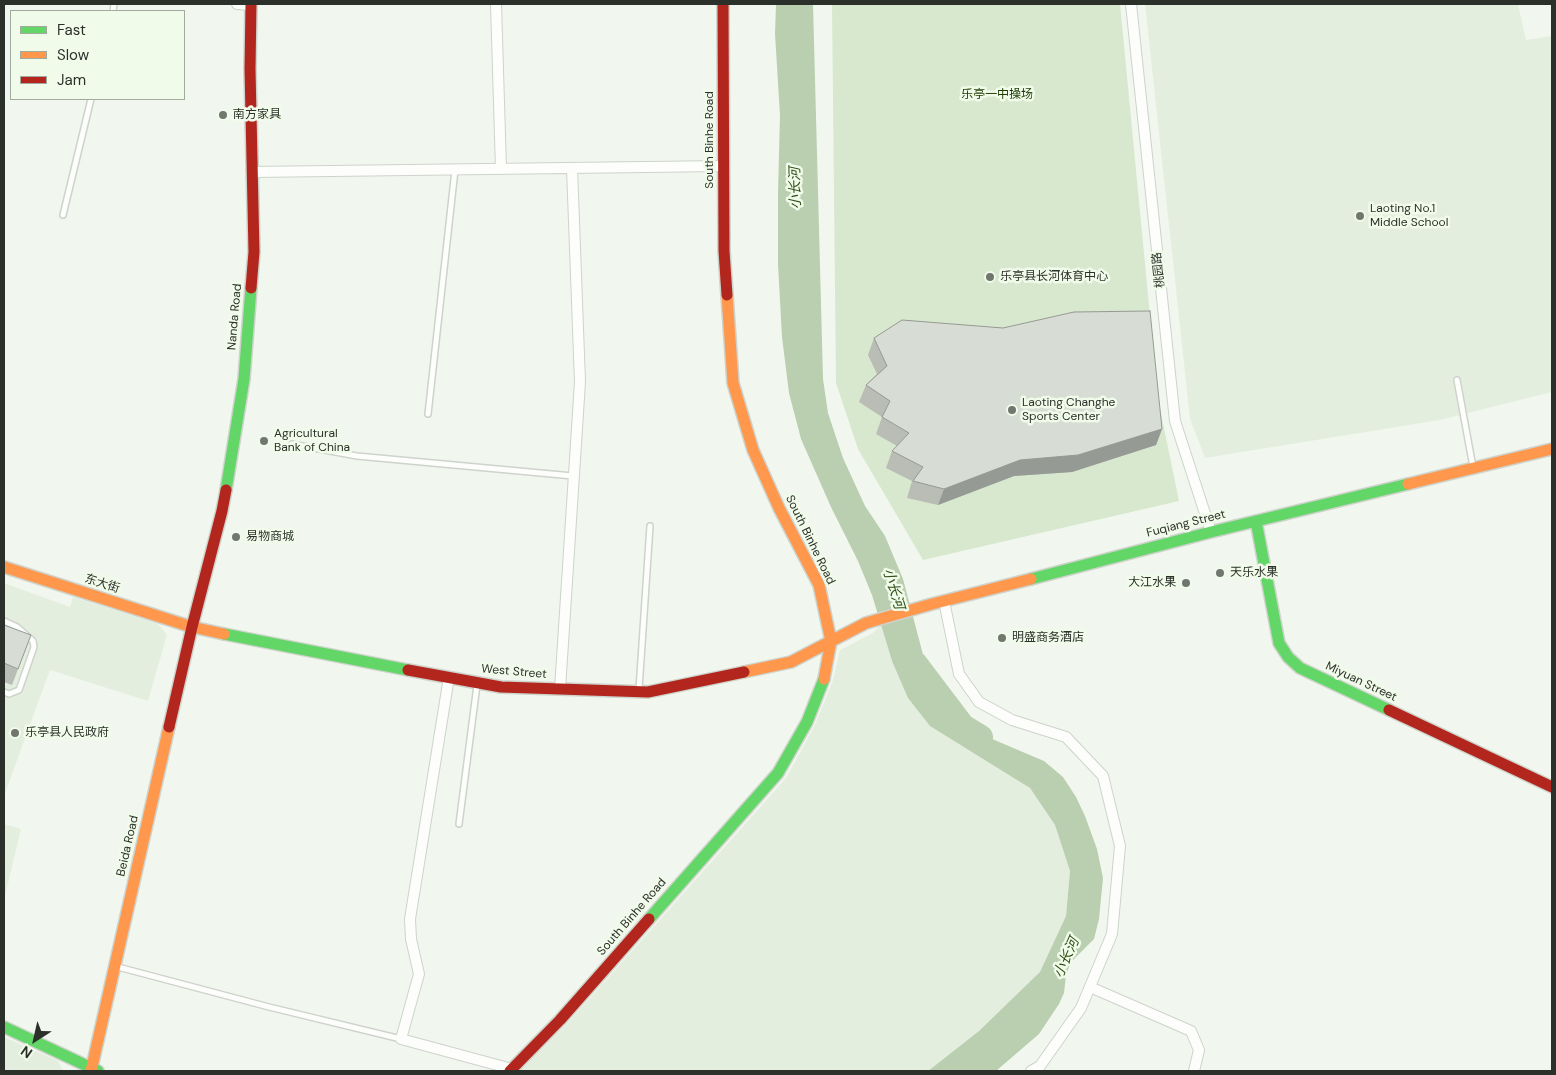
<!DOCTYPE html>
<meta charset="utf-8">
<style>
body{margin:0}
#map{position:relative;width:1556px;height:1075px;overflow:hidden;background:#f1f7ee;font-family:"DM Sans",sans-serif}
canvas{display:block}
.frame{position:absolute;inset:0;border:5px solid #2c302a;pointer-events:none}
.legend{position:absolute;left:10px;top:10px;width:175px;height:90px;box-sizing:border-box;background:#f0fbea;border:1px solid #a2aa9d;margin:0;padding:6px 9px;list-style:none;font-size:15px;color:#2c302a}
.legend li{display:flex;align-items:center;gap:10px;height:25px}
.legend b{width:25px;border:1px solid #a2aa9d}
.north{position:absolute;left:10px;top:1015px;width:50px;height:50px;-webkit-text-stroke:4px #f0fbea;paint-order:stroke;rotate:215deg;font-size:14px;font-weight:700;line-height:20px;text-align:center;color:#2c302a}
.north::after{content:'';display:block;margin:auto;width:18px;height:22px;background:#2c302a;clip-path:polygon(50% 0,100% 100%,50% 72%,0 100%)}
</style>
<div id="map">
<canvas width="1556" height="1075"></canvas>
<div class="frame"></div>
<ul class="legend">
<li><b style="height:6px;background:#63d668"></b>Fast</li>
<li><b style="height:6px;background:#ff974d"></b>Slow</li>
<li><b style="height:6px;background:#b3261e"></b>Jam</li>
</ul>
<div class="north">N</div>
</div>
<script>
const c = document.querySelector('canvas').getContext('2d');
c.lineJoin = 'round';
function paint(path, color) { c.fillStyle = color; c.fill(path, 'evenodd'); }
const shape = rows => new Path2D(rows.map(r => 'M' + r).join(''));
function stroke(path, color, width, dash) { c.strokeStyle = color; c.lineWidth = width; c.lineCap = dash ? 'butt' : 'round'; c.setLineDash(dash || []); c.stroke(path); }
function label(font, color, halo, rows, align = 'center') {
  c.font = font + ' "DM Sans","Noto Sans SC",sans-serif'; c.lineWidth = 5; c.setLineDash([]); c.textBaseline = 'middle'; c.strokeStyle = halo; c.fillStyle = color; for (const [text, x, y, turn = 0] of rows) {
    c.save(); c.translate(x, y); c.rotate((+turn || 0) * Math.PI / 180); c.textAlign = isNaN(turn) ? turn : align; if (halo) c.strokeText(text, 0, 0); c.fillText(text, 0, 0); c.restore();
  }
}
paint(shape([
 [1145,4,1518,4,1526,40,1552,36,1552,392,1440,420,1205,458,1190,419],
 [4,583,70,607,73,597,158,624,167,635,148,701,50,670,4,796],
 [881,625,892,661,989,761,1030,788,1055,825,1070,871,1066,916,1041,972,979,1031,928,1071,520,1071,566,1025,786,778,815,725,833,680,840,650,873,633],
 [4,824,21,829,4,900],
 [4,1037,58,1061,63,1071,4,1071]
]), '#e4eede');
paint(shape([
 [832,4,1120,4,1158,399,1179,501,923,560,858,449,836,383]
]), '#d7e8ce');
paint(shape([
 [776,4,813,4,823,379,828,413,843,458,865,506,885,536,903,579,925,662,939,696,956,716,978,733,1044,761,1063,777,1076,797,1085,816,1097,849,1103,878,1099,919,1094,939,1071,962,1066,975,1064,993,1059,1004,1039,1034,996,1071,928,1071,979,1031,1040,972,1066,916,1070,871,1055,825,1030,788,930,726,908,698,892,661,872,595,858,561,831,507,801,439,789,393,782,337,778,264,778,193,780,115,775,34]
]), '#baceb0');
stroke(shape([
 [916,664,963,726,981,737]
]), '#baceb0', 24);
const lane = shape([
 [113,11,114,4],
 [63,215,91,99],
 [1457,380,1473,467],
 [428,414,455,170],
 [292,444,357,456,573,476],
 [4,621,17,627,33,641,34,647,19,690,9,694,4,692],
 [639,689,650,526],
 [459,824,477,685],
 [118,967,269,1007,401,1039]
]);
const street = shape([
 [237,4,251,5],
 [496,4,501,169],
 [1131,4,1175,421,1211,532],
 [252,172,724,166],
 [944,601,959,674,979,702,1012,720,1066,737,1103,776,1120,846,1112,934,1081,1008,1040,1066,1031,1071],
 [449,677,410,919,411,939,419,974,401,1039,512,1069],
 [560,689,580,382,572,168],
 [1090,987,1191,1031,1199,1050,1194,1071]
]);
const fast = shape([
 [226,490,244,379,251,288],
 [1256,521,1279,643,1288,657,1300,668,1389,710],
 [1031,579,1211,532,1408,484],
 [224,634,408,670],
 [649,919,778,773,807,722,824,679],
 [4,1027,98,1071]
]);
const slow = shape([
 [727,295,733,383,753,450,779,508,819,585,831,641,824,679],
 [1408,484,1552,449],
 [4,567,192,627,224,634],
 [744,672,791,662,866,623,932,604,1031,579],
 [91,1071,169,727]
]);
const jam = shape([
 [251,4,250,69,254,252,251,288],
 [723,4,724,251,727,295],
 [408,670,501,687,648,692,744,672],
 [1389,710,1552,787],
 [169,727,192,627,222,511,226,490],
 [510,1071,560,1020,649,919]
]);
stroke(lane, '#ced3cb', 8);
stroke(street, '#ced3cb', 12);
stroke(fast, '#ced3cb', 14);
stroke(slow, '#ced3cb', 14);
stroke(jam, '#ced3cb', 14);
stroke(lane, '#fdfefc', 5);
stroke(street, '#fdfefc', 10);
stroke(fast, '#63d668', 11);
stroke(slow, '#ff974d', 11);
stroke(jam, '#b3261e', 11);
paint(shape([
 [874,338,1162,429,1156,445,1072,472,1014,476,938,505,907,498,912,481,886,468,892,451,897,446,876,434,882,417,859,402,866,385,877,374,868,355],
 [4,625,31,635,12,685,4,682]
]), '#b9bdb6');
paint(shape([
 [1162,429,1156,445,1072,472,1014,476,938,505,944,489,1020,460]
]), '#969a94');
const building = shape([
 [1150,311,1162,429,1078,455,1020,460,944,489,913,481,923,467,892,451,909,433,882,417,890,401,866,385,887,366,874,338,902,320,1003,328,1074,312,1150,311],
 [4,625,31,635,18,669,4,663,4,625]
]);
paint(building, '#d7dcd4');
stroke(building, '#969a94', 1);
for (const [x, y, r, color] of [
 [223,115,5,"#71766f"],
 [1360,216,5,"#71766f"],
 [990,277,5,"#71766f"],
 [1012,410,5,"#71766f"],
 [264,441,5,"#71766f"],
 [236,537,5,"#71766f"],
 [1220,573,5,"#71766f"],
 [1186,583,5,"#71766f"],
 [1002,638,5,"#71766f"],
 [15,733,5,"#71766f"]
]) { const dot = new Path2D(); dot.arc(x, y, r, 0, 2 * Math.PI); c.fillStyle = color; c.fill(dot); stroke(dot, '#f0fbea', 2); }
label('12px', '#1c3b00', '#f0fbea', [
 ["乐亭一中操场",997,95]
]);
label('12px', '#2c302a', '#f0fbea', [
 ["南方家具",233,115],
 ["Laoting No.1",1370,209],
 ["Middle School",1370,223],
 ["乐亭县长河体育中心",1000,277],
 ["Laoting Changhe",1022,403],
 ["Sports Center",1022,417],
 ["Agricultural",274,434],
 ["Bank of China",274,448],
 ["易物商城",246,537],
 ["天乐水果",1230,573],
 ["大江水果",1176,583,"right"],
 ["明盛商务酒店",1012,638],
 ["乐亭县人民政府",25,733]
], 'left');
label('12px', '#2c302a', '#f0fbea', [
 ["South Binhe Road",710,140,-90],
 ["桃园路",1159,270,-96],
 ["Nanda Road",235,317,-85],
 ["Fuqiang Street",1186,524,-14],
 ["South Binhe Road",810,540,64],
 ["东大街",102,584,18],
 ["West Street",514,672,5],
 ["Miyuan Street",1361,682,25],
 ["Beida Road",128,846,-77],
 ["South Binhe Road",632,917,-49]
]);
label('italic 14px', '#2e4e16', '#f0fbea', [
 ["小长河",796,188,-91],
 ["小长河",893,589,73],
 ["小长河",1067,958,-66]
]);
</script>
